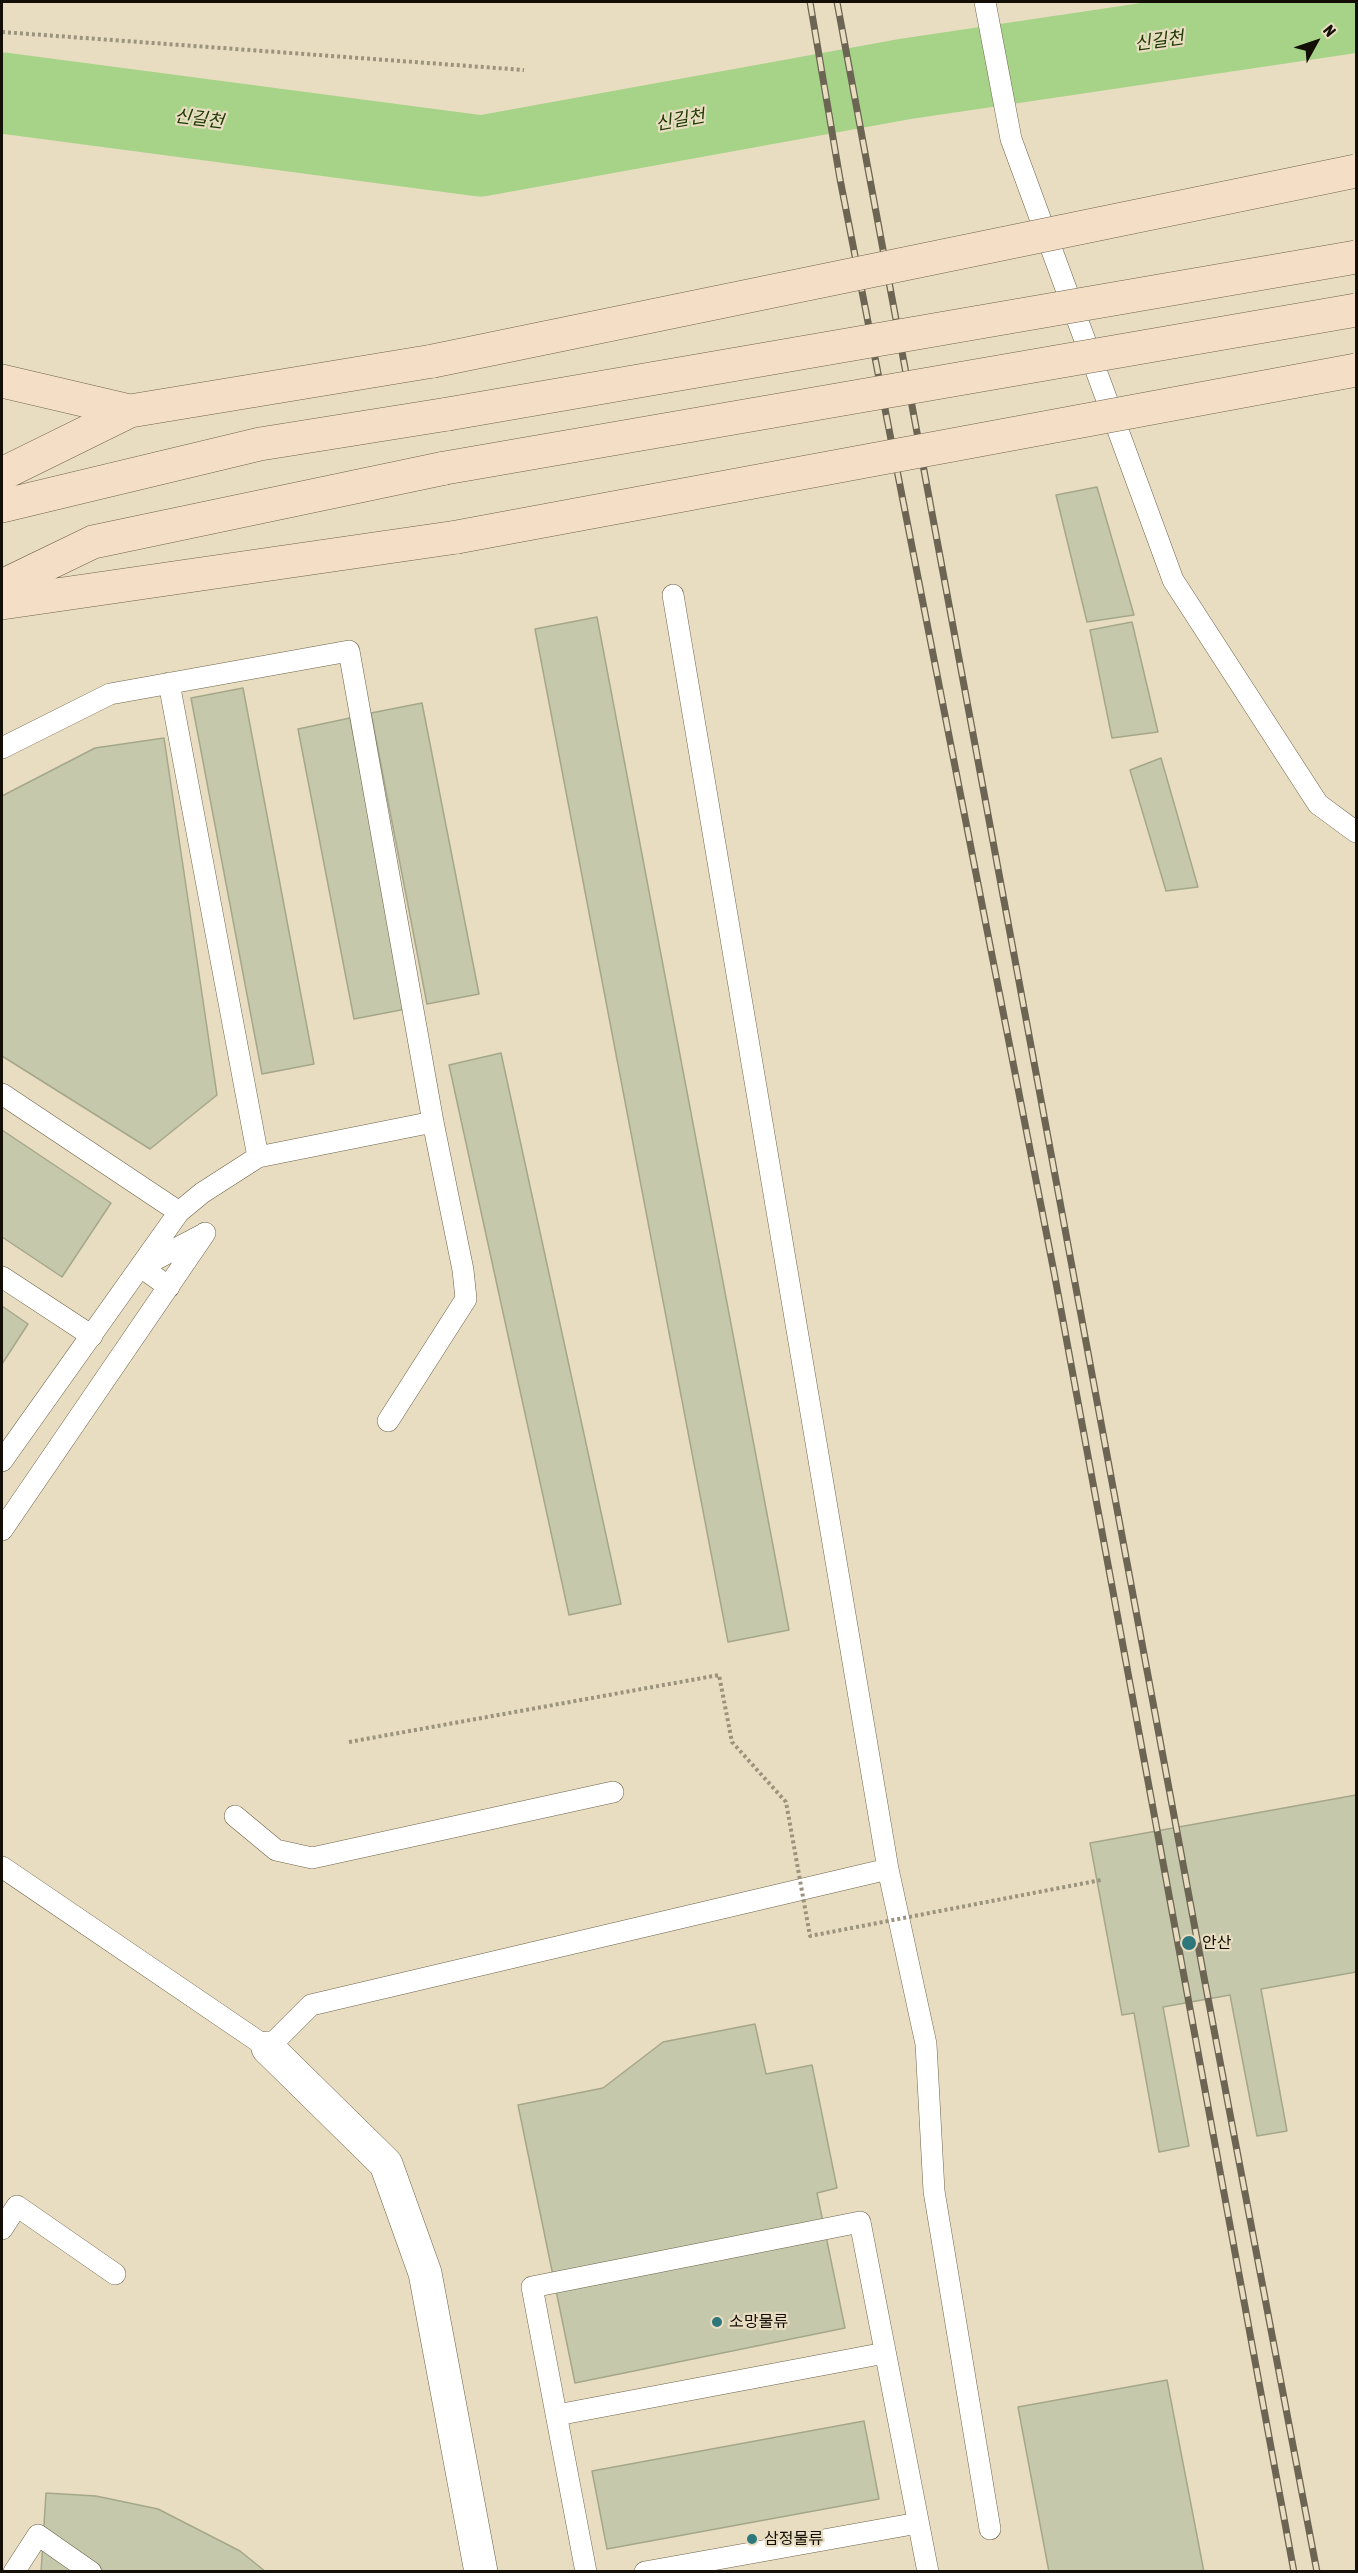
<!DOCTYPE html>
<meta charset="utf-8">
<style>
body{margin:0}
#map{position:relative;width:1358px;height:2573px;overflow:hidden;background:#e9ddc1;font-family:"Asap Condensed",sans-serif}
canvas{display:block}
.frame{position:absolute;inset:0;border:3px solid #130f06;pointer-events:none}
.north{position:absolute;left:1286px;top:12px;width:60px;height:60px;-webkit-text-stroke:4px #e9ddc1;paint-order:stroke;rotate:50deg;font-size:16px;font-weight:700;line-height:24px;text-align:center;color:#130f06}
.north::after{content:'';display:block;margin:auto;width:21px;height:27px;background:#130f06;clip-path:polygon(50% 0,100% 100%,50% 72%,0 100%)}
</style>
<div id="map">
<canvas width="1358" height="2573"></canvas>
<div class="frame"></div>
<div class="north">N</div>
</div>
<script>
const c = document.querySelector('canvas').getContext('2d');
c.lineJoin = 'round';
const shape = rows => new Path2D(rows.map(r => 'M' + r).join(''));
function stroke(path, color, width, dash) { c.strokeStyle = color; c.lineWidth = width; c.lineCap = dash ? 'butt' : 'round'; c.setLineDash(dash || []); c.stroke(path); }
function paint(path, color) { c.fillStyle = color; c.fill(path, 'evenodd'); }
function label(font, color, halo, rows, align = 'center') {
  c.font = font + ' "Asap Condensed","Noto Sans KR",sans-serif'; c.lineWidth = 4.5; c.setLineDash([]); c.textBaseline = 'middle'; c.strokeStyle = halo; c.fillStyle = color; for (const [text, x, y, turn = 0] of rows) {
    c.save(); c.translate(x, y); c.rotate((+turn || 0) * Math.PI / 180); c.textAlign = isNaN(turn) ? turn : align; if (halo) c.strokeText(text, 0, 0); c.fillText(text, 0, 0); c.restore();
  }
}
stroke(shape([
 [2,93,481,156,905,79,1356,12]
]), '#a6d388', 81);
const building = shape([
 [1097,487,1134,615,1087,622,1056,495,1097,487],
 [597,617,789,1630,728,1642,535,629,597,617],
 [1132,622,1158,732,1112,738,1090,630,1132,622],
 [243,688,314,1064,262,1074,191,698,243,688],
 [422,703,479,994,427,1004,371,713,422,703],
 [350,718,406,1009,354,1019,298,729,350,718],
 [164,738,217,1095,150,1149,2,1056,2,796,95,748,164,738],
 [1161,758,1198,887,1166,891,1130,770,1161,758],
 [501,1053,621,1604,569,1615,449,1065,501,1053],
 [2,1130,111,1203,62,1277,2,1237,2,1130],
 [2,1306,28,1324,2,1364,2,1306],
 [1356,1795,1356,1972,1261,1989,1287,2131,1257,2136,1230,1995,1163,2007,1189,2146,1159,2152,1134,2013,1122,2015,1090,1843,1356,1795],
 [755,2024,766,2074,812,2065,837,2188,817,2193,845,2328,575,2383,518,2105,603,2088,663,2042,755,2024],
 [1167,2380,1204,2572,1049,2572,1018,2407,1167,2380],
 [864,2421,879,2499,607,2549,592,2471,864,2421],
 [46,2493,96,2496,158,2509,240,2551,266,2572,41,2572,46,2493]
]);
paint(building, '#c5c8aa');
stroke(building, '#a5a78b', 1.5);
const service = shape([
 [985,2,1011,139,1173,580,1318,804,1356,832],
 [673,595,888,1869,926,2044,934,2191,990,2529],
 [169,683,258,1157],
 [2,748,110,694,349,651,433,1122,463,1270,466,1299,388,1421],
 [2,1094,179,1212],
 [2,1277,92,1336],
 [169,1287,141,1267,202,1235],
 [2,1461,179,1212,202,1193,258,1157,433,1122],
 [2,1530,205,1233],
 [235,1816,276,1850,312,1858,613,1792],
 [2,1867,268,2048,311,2005,888,1869],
 [2,2229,17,2206,115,2274],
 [557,2415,885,2353],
 [14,2572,38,2535,91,2572],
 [586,2572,532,2287,860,2222,928,2572],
 [645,2572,918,2523]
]);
const tertiary = shape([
 [268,2048,386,2164,425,2273,481,2572]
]);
const secondary = shape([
 [2,381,130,411],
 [2,474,130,411,433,361],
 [2,506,260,444,448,414],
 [2,586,93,542,445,468],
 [2,603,457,537]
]);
stroke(service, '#6d634a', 22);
stroke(tertiary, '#6d634a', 34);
stroke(secondary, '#6d634a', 34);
stroke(shape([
 [2,32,524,70]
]), '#9c937e', 4, [3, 3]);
stroke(service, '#fff', 21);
stroke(tertiary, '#fff', 33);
stroke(secondary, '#f4dec5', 33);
const rail = shape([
 [810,2,840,179,1054,1272,1294,2572],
 [837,2,1204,1977,1317,2572]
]);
stroke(rail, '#6c6554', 7);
stroke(rail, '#e9ddc1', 4.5, [14]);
const secondaryBridge = shape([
 [433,361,1356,171],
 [448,414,1356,257],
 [445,468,1356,310],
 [457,537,1356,370]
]);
stroke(secondaryBridge, '#6d634a', 34, []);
stroke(shape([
 [349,1742,719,1675,732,1742,786,1802,810,1936,1101,1880]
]), '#9c937e', 4, [3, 3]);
stroke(secondaryBridge, '#f4dec5', 33);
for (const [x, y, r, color] of [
 [1189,1943,8,"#2e787c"],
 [717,2322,6,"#2e787c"],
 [752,2539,6,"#2e787c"]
]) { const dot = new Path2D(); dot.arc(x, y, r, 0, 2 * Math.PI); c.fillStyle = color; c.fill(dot); stroke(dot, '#e9ddc1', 2); }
label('16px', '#130f06', '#e9ddc1', [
 ["안산",1202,1943],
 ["소망물류",729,2322],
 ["삼정물류",764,2539]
], 'left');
label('italic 18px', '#203b05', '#e9ddc1', [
 ["신길천",1159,41,-8],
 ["신길천",199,119,7],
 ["신길천",680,120,-10]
]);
</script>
